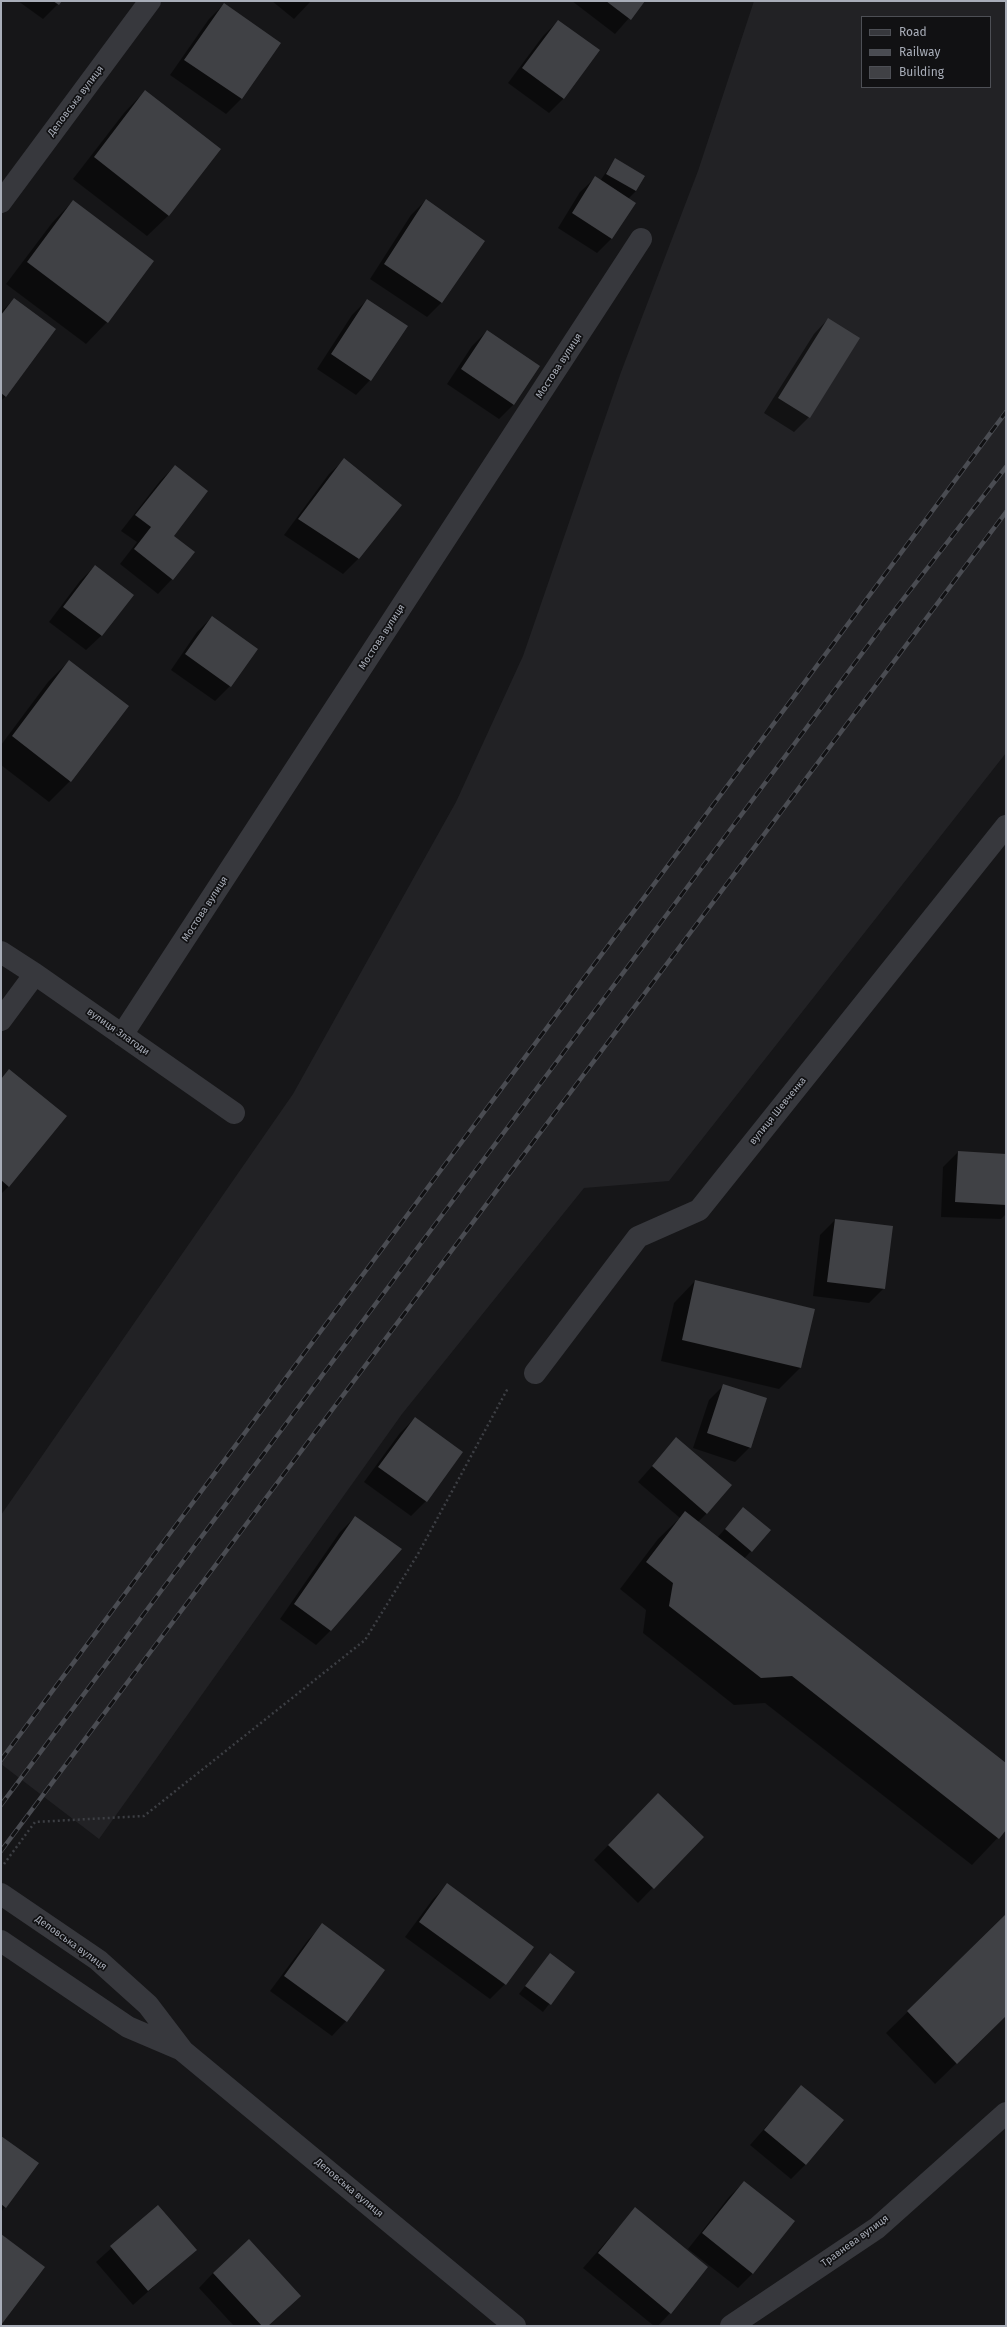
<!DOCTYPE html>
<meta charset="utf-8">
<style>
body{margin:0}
#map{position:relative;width:1007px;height:2327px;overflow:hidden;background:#161618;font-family:"Fira Sans",sans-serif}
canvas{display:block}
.frame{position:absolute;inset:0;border:2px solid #a8adb8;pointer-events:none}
.legend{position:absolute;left:861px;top:16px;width:130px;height:72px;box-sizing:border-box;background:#111113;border:1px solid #4d4f55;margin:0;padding:5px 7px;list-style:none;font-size:12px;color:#a8adb8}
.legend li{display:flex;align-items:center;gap:8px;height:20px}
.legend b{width:20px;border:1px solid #4d4f55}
</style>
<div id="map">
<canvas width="1007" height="2327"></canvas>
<div class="frame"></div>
<ul class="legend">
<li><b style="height:5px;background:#37383d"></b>Road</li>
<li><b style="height:5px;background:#4a4c52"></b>Railway</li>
<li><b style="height:11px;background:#404145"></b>Building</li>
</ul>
</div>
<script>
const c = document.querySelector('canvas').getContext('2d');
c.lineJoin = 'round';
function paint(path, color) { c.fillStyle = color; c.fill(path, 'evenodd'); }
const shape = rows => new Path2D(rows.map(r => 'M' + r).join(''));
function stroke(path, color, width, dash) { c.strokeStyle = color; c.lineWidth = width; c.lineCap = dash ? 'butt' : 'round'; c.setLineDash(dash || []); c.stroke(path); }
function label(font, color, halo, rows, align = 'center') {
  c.font = font + ' "Fira Sans",sans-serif'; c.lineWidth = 3.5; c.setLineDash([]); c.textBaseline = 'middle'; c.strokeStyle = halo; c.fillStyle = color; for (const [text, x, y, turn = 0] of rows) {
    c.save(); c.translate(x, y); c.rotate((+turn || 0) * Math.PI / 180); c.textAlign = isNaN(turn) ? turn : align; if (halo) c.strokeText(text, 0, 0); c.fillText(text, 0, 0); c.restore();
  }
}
paint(shape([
 [754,1,1006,1,1006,753,669,1181,584,1188,402,1414,99,1839,1,1764,1,1515,293,1094,456,802,523,656,621,372,698,171],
 [862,17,990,17,990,87,862,87]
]), '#222225');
paint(shape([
 [18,1,61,1,43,19],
 [272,1,311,1,294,19],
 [572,1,644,1,615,34],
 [224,4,280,43,241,99,226,114,170,75,209,19],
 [558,21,564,98,549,113,508,83,543,36],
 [145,91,169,215,147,236,73,179,124,113],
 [615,159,636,191,628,199,612,238,597,253,558,228,580,192,595,178,600,181],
 [426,200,484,241,441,303,427,317,370,279,411,215],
 [73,201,153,261,107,322,86,344,6,284,52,223],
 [14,299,6,396,1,401,1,312],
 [367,300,370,380,356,395,317,369,352,315],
 [828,319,809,417,794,432,764,413,814,334],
 [487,331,514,404,499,419,447,384,472,346],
 [344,460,401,505,358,559,343,574,284,535,329,474],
 [175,466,172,579,158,594,120,564,137,542,121,531,160,481],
 [95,566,132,595,101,636,86,650,49,622,80,581],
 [212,617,257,649,230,686,215,701,171,670,197,632],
 [69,661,70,781,49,802,1,765,1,745,48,682],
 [9,1070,9,1186,1,1194,1,1079],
 [958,1152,1006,1155,1006,1214,1001,1219,941,1217,943,1167],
 [835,1220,884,1288,869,1303,813,1296,820,1235],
 [695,1281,814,1309,800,1368,779,1389,661,1361,674,1303],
 [724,1385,750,1447,735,1462,693,1448,709,1400],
 [415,1418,462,1453,426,1501,411,1516,364,1482,400,1433],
 [676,1439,707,1513,698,1522,717,1538,743,1508,769,1530,744,1559,1006,1764,1006,1829,972,1865,765,1703,734,1705,643,1633,646,1610,620,1589,658,1539,680,1518,638,1482],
 [355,1517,331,1630,316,1645,280,1619,340,1532],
 [643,1809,702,1837,638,1903,594,1860],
 [447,1885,532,1947,505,1984,490,1999,405,1937,433,1899],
 [1006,1916,1006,2015,935,2084,886,2033],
 [323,1925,346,2021,332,2036,270,1991,308,1940],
 [550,1954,574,1972,543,2012,519,1994],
 [802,2086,806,2164,791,2179,750,2145],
 [1,2137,5,2207,1,2212],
 [744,2182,753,2273,738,2288,688,2249,729,2197],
 [158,2206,196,2249,133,2305,96,2262],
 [635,2209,670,2313,658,2326,654,2326,583,2268],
 [213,2273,268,2326,234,2326,199,2288]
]), '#0007');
paint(shape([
 [53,1,62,1,59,5],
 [606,1,645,1,631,20],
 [224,3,281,43,242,99,184,60],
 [558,20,600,50,564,99,522,68],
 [145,90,221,149,169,216,94,157],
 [615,158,645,176,636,191,606,174],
 [595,176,636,203,612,239,572,213],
 [426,199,485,241,442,303,384,264],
 [73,200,154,261,108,323,27,262],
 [14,298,56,329,6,397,1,393,1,315],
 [367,299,408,326,371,381,331,354],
 [828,318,860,338,810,418,778,398],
 [487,330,540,366,514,405,461,369],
 [344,458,402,505,359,559,298,519],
 [175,465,208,491,174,536,195,552,173,580,134,549,151,527,135,515],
 [95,565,134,595,102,636,63,607],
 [212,616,258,649,231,687,185,654],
 [69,660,129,706,71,782,12,736],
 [9,1069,67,1116,9,1187,1,1180,1,1079],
 [958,1151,1006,1154,1006,1205,955,1202],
 [835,1219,893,1226,885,1289,827,1282],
 [695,1280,815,1309,801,1368,682,1340],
 [723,1384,767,1398,751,1448,707,1433],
 [415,1417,463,1452,427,1502,378,1467],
 [676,1437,732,1485,707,1514,652,1466],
 [743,1507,771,1530,752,1552,725,1529],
 [685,1511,1006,1763,1006,1830,999,1839,792,1676,761,1678,669,1606,673,1583,646,1562],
 [355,1516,402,1549,331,1631,294,1604],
 [658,1793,704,1837,654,1889,608,1845],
 [447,1883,534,1947,506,1985,419,1922],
 [1006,1914,1006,2016,957,2064,907,2011],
 [322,1923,385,1970,347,2022,284,1976],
 [550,1953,575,1972,551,2005,525,1986],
 [801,2085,844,2120,806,2165,764,2130],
 [1,2136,39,2163,6,2208,1,2204],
 [744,2181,795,2221,753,2274,702,2233],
 [158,2205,197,2250,148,2291,110,2246],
 [635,2207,708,2267,671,2314,598,2253],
 [1,2234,45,2267,1,2325],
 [249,2239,301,2296,268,2326,262,2326,213,2273]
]), '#404145');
stroke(shape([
 [4,1864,35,1822,144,1816,365,1640,418,1554,508,1388]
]), '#3d3f44', 2.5, [2, 3]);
stroke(shape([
 [1,202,150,1],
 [1,952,35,974,234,1113],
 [1,1020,35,974],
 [122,1035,641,239],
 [535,1373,638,1237,699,1210,1006,826],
 [1,1894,98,1960,148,2005,183,2051,515,2326],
 [1,1941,128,2027,182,2050],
 [731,2326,877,2228,1006,2113]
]), '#37383d', 22);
const rail = shape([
 [1,1760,1006,412],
 [1,1805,890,616,1006,467],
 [1,1851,1006,512]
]);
stroke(rail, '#4a4c52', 4.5);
stroke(rail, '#111113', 3, [9]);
label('10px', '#a8adb8', '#111113', [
 ["Деповська вулиця",76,101,-53],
 ["Мостова вулиця",559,366,-57],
 ["Мостова вулиця",382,637,-57],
 ["Мостова вулиця",205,909,-57],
 ["вулиця Злагоди",118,1032,35],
 ["вулиця Шевченка",778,1111,-51],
 ["Деповська вулиця",71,1943,36],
 ["Деповська вулиця",349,2188,40],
 ["Травнева вулиця",855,2241,-36]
]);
</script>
